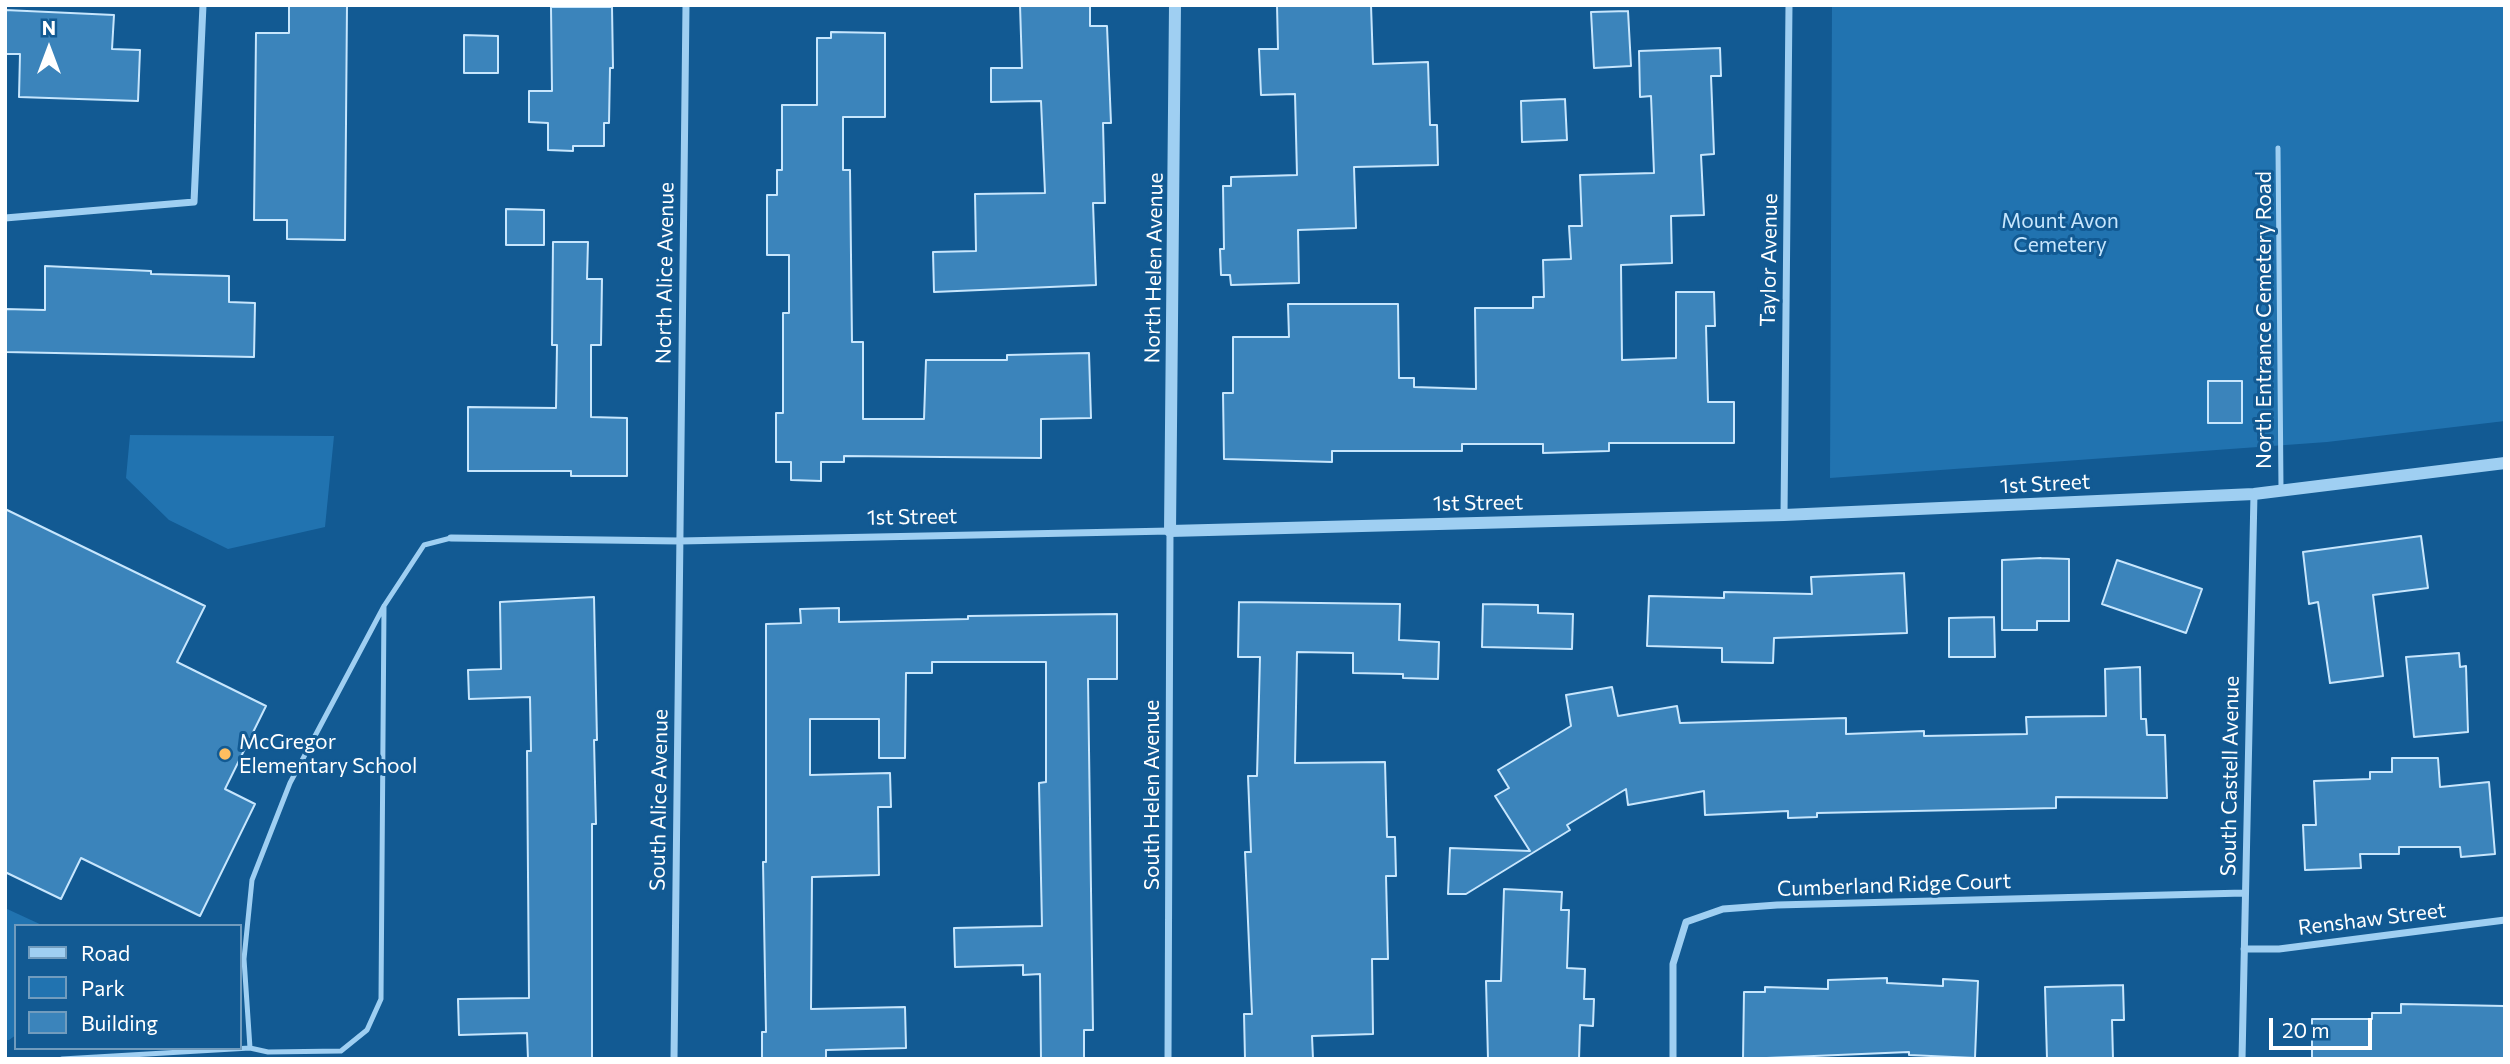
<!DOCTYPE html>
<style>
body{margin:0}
#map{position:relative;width:2510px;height:1064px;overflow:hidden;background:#125a93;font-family:Commissioner,sans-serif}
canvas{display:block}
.frame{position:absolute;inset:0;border:7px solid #fff;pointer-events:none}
.legend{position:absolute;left:14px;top:924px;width:228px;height:126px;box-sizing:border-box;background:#125a93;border:2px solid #719cbe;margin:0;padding:9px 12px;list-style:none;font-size:21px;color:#fff}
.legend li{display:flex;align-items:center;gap:14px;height:35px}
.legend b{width:35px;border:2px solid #719cbe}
.north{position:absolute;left:14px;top:14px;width:70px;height:70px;-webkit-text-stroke:5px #125a93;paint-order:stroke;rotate:0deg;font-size:19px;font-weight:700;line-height:28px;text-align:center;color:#fff}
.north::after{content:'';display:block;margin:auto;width:24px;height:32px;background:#fff;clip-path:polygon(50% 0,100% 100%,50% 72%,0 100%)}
.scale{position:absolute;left:2269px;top:1018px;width:103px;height:32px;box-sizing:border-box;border:4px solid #fff;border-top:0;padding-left:9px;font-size:21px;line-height:24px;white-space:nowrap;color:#fff;-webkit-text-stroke:5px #125a93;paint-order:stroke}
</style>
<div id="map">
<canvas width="2510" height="1064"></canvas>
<div class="frame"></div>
<ul class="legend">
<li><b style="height:9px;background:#9fcff2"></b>Road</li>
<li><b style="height:19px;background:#2173b0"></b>Park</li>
<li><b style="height:19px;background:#3b84bb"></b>Building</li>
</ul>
<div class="north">N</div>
<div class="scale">20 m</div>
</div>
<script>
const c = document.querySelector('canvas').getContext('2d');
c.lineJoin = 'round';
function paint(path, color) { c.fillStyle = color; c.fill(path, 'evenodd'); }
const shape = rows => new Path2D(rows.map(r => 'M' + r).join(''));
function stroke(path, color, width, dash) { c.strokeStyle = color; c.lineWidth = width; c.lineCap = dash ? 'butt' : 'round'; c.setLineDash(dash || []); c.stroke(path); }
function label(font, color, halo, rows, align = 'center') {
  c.font = font + ' Commissioner,sans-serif'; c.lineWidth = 6; c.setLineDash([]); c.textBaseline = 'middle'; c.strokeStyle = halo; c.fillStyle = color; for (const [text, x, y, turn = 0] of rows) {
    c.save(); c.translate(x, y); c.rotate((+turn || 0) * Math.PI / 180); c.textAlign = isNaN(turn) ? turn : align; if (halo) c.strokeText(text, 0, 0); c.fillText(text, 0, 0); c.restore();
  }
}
paint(shape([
 [1832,5,2505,5,2505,421,2327,442,1830,478],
 [130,435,334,436,325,527,228,549,169,520,126,478],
 [5,908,44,926,16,926,16,1035,9,1040,5,1040]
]), '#2173b0');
const building = shape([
 [289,5,347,5,345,240,287,239,287,220,254,220,256,33,289,33,289,5],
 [1020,5,1090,5,1090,26,1107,26,1111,123,1103,123,1105,203,1093,203,1096,285,934,292,933,252,976,251,975,194,1045,193,1041,101,991,102,991,68,1022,68,1020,5],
 [1277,5,1371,5,1373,64,1428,62,1430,125,1437,125,1438,165,1354,167,1356,228,1298,230,1299,283,1231,285,1230,275,1221,275,1220,249,1224,249,1223,186,1231,186,1231,177,1297,175,1295,94,1261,95,1259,49,1278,49,1277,5],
 [551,7,612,7,613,68,610,68,609,123,604,123,604,146,573,146,573,151,548,150,548,123,529,122,529,91,552,91,551,7],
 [5,10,114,15,112,49,140,50,138,101,19,97,20,54,5,54,5,10],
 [1628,11,1631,66,1594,68,1591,12,1628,11],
 [831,32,885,33,885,117,843,117,843,170,850,170,852,342,863,342,863,419,924,419,926,360,1007,360,1007,355,1089,353,1091,418,1041,419,1041,458,844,456,844,462,821,462,821,481,791,480,791,462,776,462,776,413,783,413,783,313,789,313,789,255,767,255,767,195,777,195,777,170,782,170,782,105,817,105,817,38,831,38,831,32],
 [464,35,498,36,498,73,464,73,464,35],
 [1720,48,1721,76,1711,76,1714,154,1701,155,1704,215,1671,216,1672,263,1621,265,1622,360,1676,358,1676,292,1714,292,1715,326,1706,326,1708,402,1734,402,1734,443,1609,443,1609,451,1543,453,1543,444,1462,444,1462,451,1332,451,1332,462,1224,459,1223,393,1233,393,1233,337,1289,337,1288,304,1398,304,1399,378,1414,378,1414,387,1476,389,1475,308,1533,308,1533,297,1544,297,1543,260,1571,259,1569,226,1582,226,1580,175,1654,173,1651,96,1640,97,1639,51,1720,48],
 [1565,99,1567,140,1522,142,1521,101,1565,99],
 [506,209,544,210,544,245,506,245,506,209],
 [553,242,588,242,587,279,602,279,601,345,591,345,591,417,627,418,627,476,571,476,571,471,468,471,468,407,556,408,557,345,552,345,553,242],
 [45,266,151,271,151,274,229,276,229,302,255,303,254,357,5,352,5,309,45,310,45,266],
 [2208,381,2242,381,2242,423,2208,423,2208,381],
 [5,509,205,606,177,662,266,706,225,789,255,804,200,916,81,858,61,899,5,872,5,509],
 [2421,536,2428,588,2373,595,2383,676,2330,683,2318,602,2309,604,2303,552,2421,536],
 [2041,558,2069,559,2069,621,2037,621,2037,630,2002,630,2002,560,2041,558],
 [2117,560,2202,589,2186,633,2102,604,2117,560],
 [1904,573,1907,633,1774,638,1773,663,1722,662,1722,648,1647,646,1649,596,1724,598,1724,592,1812,594,1811,577,1904,573],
 [594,597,597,740,594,740,596,824,592,824,592,1059,528,1059,527,1033,459,1035,458,999,529,998,527,751,531,751,530,697,469,699,468,670,501,669,500,602,594,597],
 [1239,602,1400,604,1399,640,1439,642,1438,679,1403,678,1403,674,1353,673,1353,653,1297,652,1295,763,1385,762,1387,837,1395,837,1396,876,1386,876,1388,959,1372,959,1373,1034,1312,1036,1313,1059,1245,1059,1244,1014,1252,1014,1245,852,1251,852,1248,776,1257,776,1260,657,1238,657,1239,602],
 [1483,604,1538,605,1538,613,1573,614,1572,649,1482,647,1483,604],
 [839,608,839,622,968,619,968,616,1117,614,1117,679,1088,679,1093,1030,1084,1030,1084,1059,1041,1059,1040,974,1023,975,1023,965,955,967,954,928,1042,926,1039,783,1046,782,1046,662,932,662,932,673,906,673,905,758,879,758,879,719,810,719,810,775,890,773,891,807,878,807,879,875,812,877,811,1009,905,1007,906,1048,826,1050,826,1059,762,1059,762,1032,766,1032,763,862,766,862,766,624,801,623,800,609,839,608],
 [1994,617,1995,657,1949,657,1949,618,1994,617],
 [2459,653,2460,667,2466,666,2468,732,2414,737,2406,657,2459,653],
 [2140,667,2141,719,2146,719,2147,735,2165,735,2167,798,2056,797,2056,808,1817,813,1817,817,1788,818,1788,811,1705,815,1704,791,1628,805,1626,789,1567,825,1570,830,1466,894,1448,894,1450,848,1530,851,1495,796,1509,788,1498,770,1571,726,1566,695,1612,687,1618,716,1677,706,1680,723,1846,718,1846,734,1924,731,1924,736,2027,734,2026,717,2106,716,2105,669,2140,667],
 [2392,758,2438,758,2440,787,2489,782,2495,854,2461,857,2460,847,2399,847,2399,854,2360,854,2361,868,2305,870,2303,825,2316,825,2314,781,2370,779,2370,772,2392,772,2392,758],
 [1504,889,1562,892,1561,910,1569,910,1567,968,1585,969,1584,999,1594,999,1593,1026,1580,1025,1579,1059,1488,1059,1486,981,1501,981,1504,889],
 [1887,978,1887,983,1943,986,1943,979,1978,981,1975,1058,1909,1055,1909,1052,1743,1059,1744,992,1765,992,1765,987,1828,989,1828,980,1887,978],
 [2123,985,2124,1020,2112,1020,2113,1059,2047,1059,2045,987,2123,985],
 [2401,1004,2504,1006,2504,1059,2312,1059,2312,1019,2372,1019,2372,1013,2401,1013,2401,1004]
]);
paint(building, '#3b84bb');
stroke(building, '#c7e6fd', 2);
stroke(shape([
 [2278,148,2281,489],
 [250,1048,244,959,252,880,290,783,384,606,424,545,451,538],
 [62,1059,250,1048,268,1052,341,1051,367,1030,381,999,384,606]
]), '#9fcff2', 5);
stroke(shape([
 [5,218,194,202,203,5],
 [1784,515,1789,5],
 [451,538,680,541,1170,531,1168,1059],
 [2244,949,2279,949,2505,920],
 [674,1059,686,5],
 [1673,1059,1673,964,1686,922,1723,909,1777,905,2244,893],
 [2242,1059,2254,494]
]), '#9fcff2', 7);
stroke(shape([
 [1175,5,1170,531,1784,515,2254,494,2505,463]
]), '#9fcff2', 12);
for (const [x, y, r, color] of [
 [225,754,7,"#ffbe60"]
]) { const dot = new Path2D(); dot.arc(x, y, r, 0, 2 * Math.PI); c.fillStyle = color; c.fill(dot); stroke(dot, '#125a93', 2.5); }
label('21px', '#c7e6fd', '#125a93', [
 ["Mount Avon",2060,221],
 ["Cemetery",2060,245]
]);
label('21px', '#fff', '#125a93', [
 ["Taylor Avenue",1769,260,-89],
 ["North Helen Avenue",1154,268,-89],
 ["North Alice Avenue",665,273,-89],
 ["North Entrance Cemetery Road",2264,320,-90],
 ["1st Street",2045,484,-3],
 ["1st Street",1478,503,-1],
 ["1st Street",912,517,-1],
 ["South Castell Avenue",2230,776,-89],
 ["South Helen Avenue",1152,795,-90],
 ["South Alice Avenue",659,800,-89],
 ["Cumberland Ridge Court",1894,885,-2],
 ["Renshaw Street",2372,919,-7]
]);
label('21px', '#fff', '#125a93', [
 ["McGregor",239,742],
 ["Elementary School",239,766]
], 'left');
</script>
